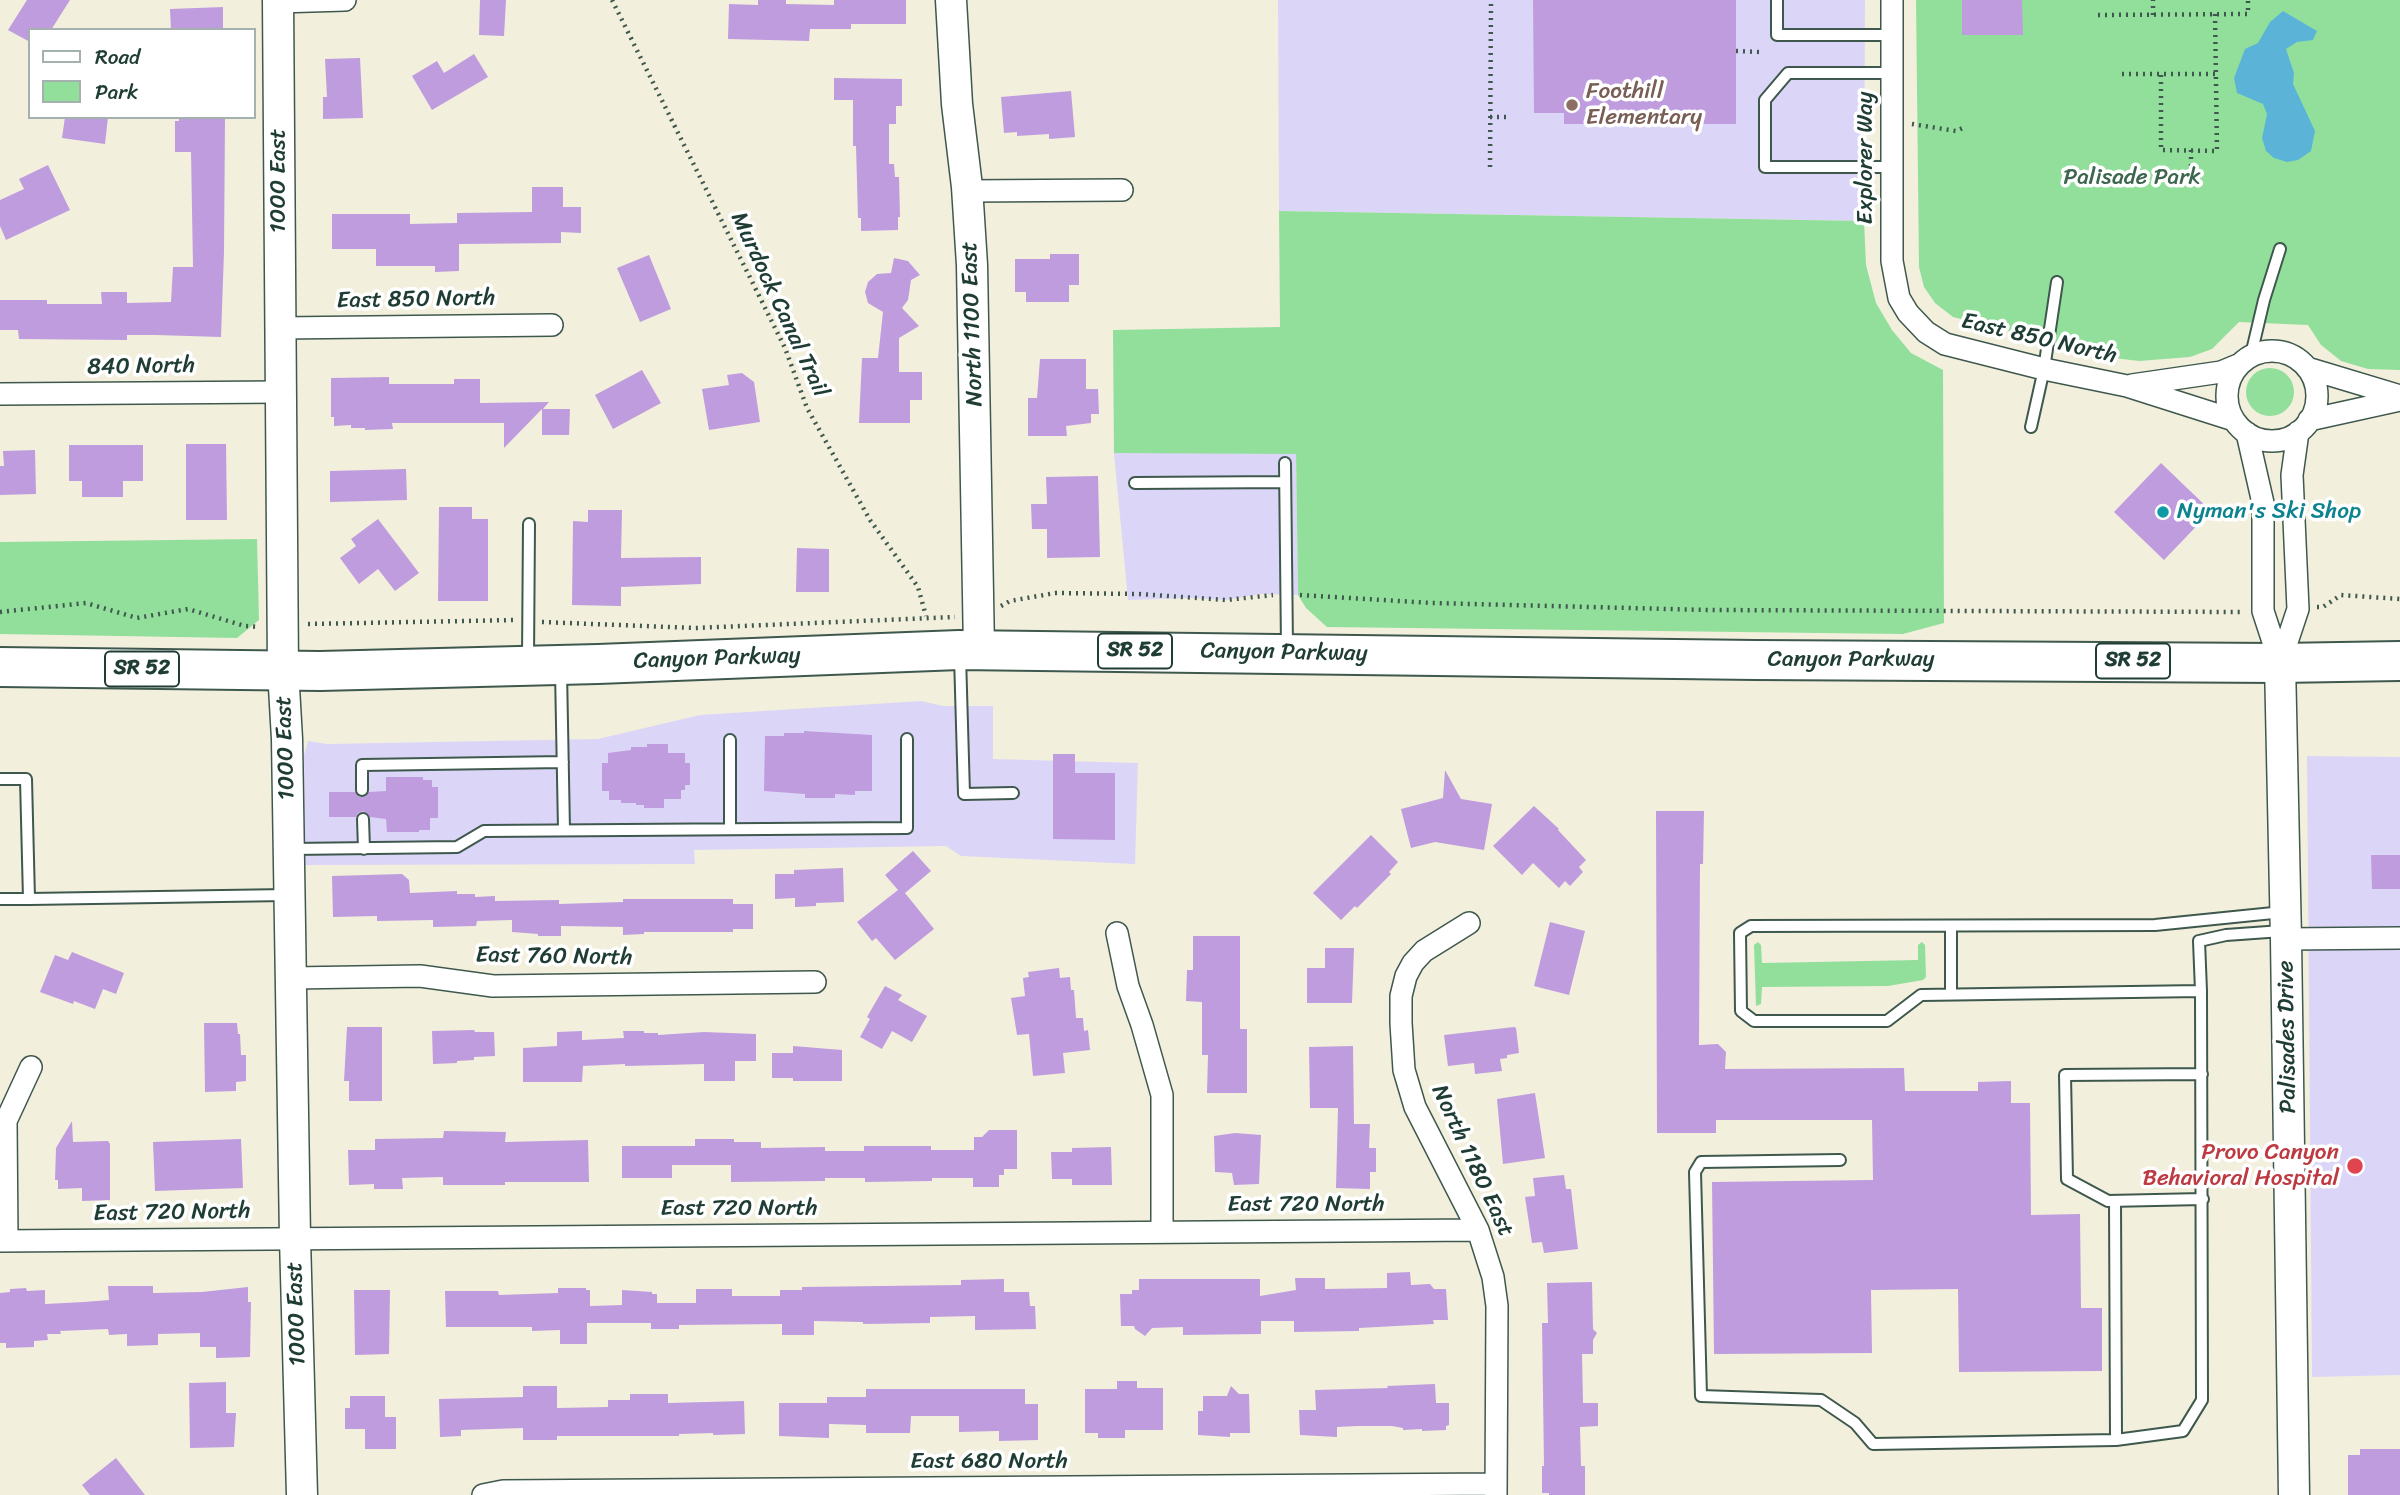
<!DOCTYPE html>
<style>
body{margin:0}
#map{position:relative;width:2400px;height:1495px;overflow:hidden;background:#f3efdd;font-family:Sriracha,sans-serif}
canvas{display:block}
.legend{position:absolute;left:28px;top:28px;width:228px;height:91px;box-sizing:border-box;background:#fff;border:2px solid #a5b1ae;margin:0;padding:9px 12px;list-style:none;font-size:21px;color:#1f3d34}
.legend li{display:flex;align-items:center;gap:14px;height:35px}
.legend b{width:35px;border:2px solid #a5b1ae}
</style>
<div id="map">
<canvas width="2400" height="1495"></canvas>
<ul class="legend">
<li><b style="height:9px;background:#fff"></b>Road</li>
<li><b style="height:19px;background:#92df9c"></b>Park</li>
</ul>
</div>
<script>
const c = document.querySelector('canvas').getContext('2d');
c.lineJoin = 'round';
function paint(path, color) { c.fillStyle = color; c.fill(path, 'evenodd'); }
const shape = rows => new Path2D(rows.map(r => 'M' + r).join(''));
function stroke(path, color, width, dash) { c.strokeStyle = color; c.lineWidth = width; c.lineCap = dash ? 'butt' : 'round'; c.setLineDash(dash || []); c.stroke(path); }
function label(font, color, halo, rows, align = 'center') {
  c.font = font + ' Sriracha,sans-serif'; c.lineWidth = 7; c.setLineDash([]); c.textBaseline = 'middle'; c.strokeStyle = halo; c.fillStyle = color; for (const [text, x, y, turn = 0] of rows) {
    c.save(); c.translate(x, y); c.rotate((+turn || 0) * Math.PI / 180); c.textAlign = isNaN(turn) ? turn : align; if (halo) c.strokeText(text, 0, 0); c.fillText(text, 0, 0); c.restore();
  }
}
paint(shape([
 [1278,0,1865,0,1864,221,1279,211],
 [1114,453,1296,453,1298,595,1261,594,1226,600,1191,598,1128,600],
 [921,701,943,706,993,706,993,759,1138,763,1135,864,961,856,946,846,694,850,695,864,305,865,304,755,308,741,327,744,598,739,700,715],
 [2307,756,2400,757,2400,1375,2312,1377]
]), '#dbd6f7');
paint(shape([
 [1916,0,2400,0,2400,370,2368,369,2341,361,2321,345,2308,325,2239,322,2212,349,2190,357,2139,361,2114,358,1953,317,1935,303,1924,287,1919,267],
 [1279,211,1864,221,1866,265,1876,303,1892,330,1911,353,1943,370,1944,623,1903,634,1327,627,1306,608,1298,595,1296,454,1114,453,1113,330,1280,327],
 '2246 392a24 24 0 1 1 48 0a24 24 0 1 1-48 0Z',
 [257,539,259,620,237,638,0,634,0,542],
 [1758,942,1761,945,1762,963,1918,960,1918,945,1922,942,1925,945,1926,977,1923,980,1888,986,1762,987,1761,1004,1756,1006,1754,945]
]), '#92df9c');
paint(shape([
 [2283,11,2317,31,2313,40,2297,42,2286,49,2294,73,2293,84,2315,131,2311,151,2298,160,2287,162,2274,158,2266,151,2262,138,2267,114,2263,104,2237,93,2234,78,2245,49,2258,43,2270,22]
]), '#5bb4d8');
paint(shape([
 [27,0,70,0,51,30,30,30,30,42,8,30],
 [480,0,506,0,504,36,479,35],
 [758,0,786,0,786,4,834,5,834,0,906,0,906,24,851,24,851,29,810,29,809,41,728,39,729,4,758,5],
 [1533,0,1736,0,1736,124,1564,124,1564,113,1534,113],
 [1962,0,2022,0,2023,35,1962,35],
 [223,7,223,30,171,30,170,9],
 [474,54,488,77,432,110,412,76,437,61,444,73],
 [360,58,363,118,323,119,323,97,327,97,325,59],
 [834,78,902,79,902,106,896,106,896,124,889,124,889,164,894,164,895,177,899,177,900,217,898,217,898,230,861,231,861,218,858,218,856,146,853,146,853,100,834,100],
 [1071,91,1075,137,1049,139,1049,134,1017,136,1017,132,1004,133,1001,97],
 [65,117,108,117,105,144,62,138],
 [179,117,225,117,224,252,221,337,156,335,127,335,127,340,19,339,18,330,0,330,0,300,47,300,47,304,102,304,101,292,127,292,127,303,171,302,173,267,193,267,191,152,175,152,175,121,179,121],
 [48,165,70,210,6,240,0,226,0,200,24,189,19,179],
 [532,187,563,187,563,207,581,207,581,233,561,232,561,243,459,244,459,271,435,272,435,266,376,266,376,249,332,249,332,214,410,214,410,224,457,223,457,213,532,212],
 [1050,254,1079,254,1079,285,1069,285,1069,302,1026,302,1026,292,1015,292,1015,259,1050,259],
 [649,255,671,309,640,322,617,268],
 [894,258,908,261,920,275,911,280,908,300,902,308,919,326,899,338,899,372,922,372,922,400,910,400,910,423,859,423,862,358,878,358,883,312,868,303,865,292,868,282,877,274,891,273],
 [1040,359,1086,359,1086,389,1098,389,1099,414,1091,414,1091,423,1066,426,1067,436,1028,436,1028,398,1037,398],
 [642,370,661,403,613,429,595,395],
 [742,373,754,382,760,422,709,430,702,389,729,385,727,375],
 [389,377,389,384,454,384,454,379,480,379,480,403,549,402,543,409,570,409,569,435,542,435,542,409,504,448,504,423,392,423,393,429,365,430,365,428,351,428,351,425,334,426,334,417,331,417,331,378],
 [186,444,226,444,227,520,186,520],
 [69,445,143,445,143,481,123,481,123,497,82,497,82,481,69,481],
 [35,450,36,494,0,495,0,466,4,466,3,451],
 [2161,463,2211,511,2164,560,2114,512],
 [406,469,407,500,330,502,330,471],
 [1098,476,1100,557,1047,558,1047,529,1032,529,1031,504,1047,504,1046,477],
 [439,507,472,507,472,519,488,519,488,601,438,601],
 [588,510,622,510,621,558,701,557,701,584,621,587,621,606,572,605,573,521,588,522],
 [378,519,419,573,395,591,378,569,359,584,340,558,356,546,351,539],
 [797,548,829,549,829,592,796,592],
 [804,731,872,735,872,791,855,791,855,795,835,794,835,798,805,798,805,794,764,791,765,736,784,736,784,733,804,733],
 [647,744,668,744,668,753,685,753,685,763,690,763,690,785,685,785,685,790,681,790,681,799,664,799,664,808,644,808,644,805,636,805,636,803,621,803,621,800,609,800,609,791,602,791,602,763,608,763,608,753,631,750,631,747,647,747],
 [1053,754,1075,754,1075,773,1115,773,1115,840,1053,839],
 [1445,770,1461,799,1492,804,1484,850,1435,842,1411,848,1401,809,1443,798],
 [386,777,423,777,423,780,432,780,432,787,438,787,438,818,430,818,430,830,419,830,419,832,387,832,386,819,370,817,363,811,358,813,356,817,329,817,329,792,355,792,359,797,365,797,369,792,386,791],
 [1534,806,1559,829,1558,830,1586,860,1579,867,1583,872,1570,886,1565,881,1559,888,1533,863,1522,875,1493,846],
 [1656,811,1704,811,1703,864,1700,864,1699,1045,1718,1044,1726,1052,1725,1069,1904,1068,1905,1091,1978,1091,1978,1082,2011,1081,2011,1103,2030,1103,2031,1215,2080,1214,2081,1308,2102,1308,2102,1371,1959,1372,1958,1289,1871,1290,1872,1353,1714,1354,1712,1182,1873,1180,1872,1120,1716,1120,1716,1133,1657,1133],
 [1371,835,1398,862,1389,872,1391,874,1357,908,1355,906,1341,920,1313,893],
 [913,851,931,871,905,893,934,929,895,960,876,938,872,941,857,922,898,890,885,875],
 [2371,855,2400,855,2400,889,2372,889],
 [843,868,844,902,816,903,816,906,795,907,795,898,775,899,775,874,794,874,794,870],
 [402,874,409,880,410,893,457,891,457,894,475,894,475,897,495,896,495,901,559,900,559,904,623,902,623,899,733,899,733,904,753,904,753,929,733,929,733,932,644,932,644,934,623,935,623,927,561,926,561,936,538,936,538,934,512,932,512,920,477,921,476,926,433,927,433,920,377,921,377,916,333,917,332,876],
 [1550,922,1585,931,1569,995,1534,986],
 [1193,936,1240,936,1240,1029,1247,1029,1247,1093,1207,1093,1208,1055,1202,1055,1202,1002,1186,1001,1187,970,1193,970],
 [1325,948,1354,948,1352,1003,1307,1003,1307,968,1325,968],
 [72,952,124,973,116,994,103,989,95,1009,74,1001,73,1004,40,992,55,955,68,960],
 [1059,968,1060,978,1070,977,1071,990,1074,990,1076,1018,1083,1018,1084,1031,1088,1030,1090,1050,1063,1053,1065,1073,1033,1076,1029,1034,1017,1035,1011,998,1025,996,1023,978,1029,977,1028,972],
 [885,986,902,995,898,1000,927,1016,912,1042,892,1031,882,1049,860,1037,870,1019,867,1017],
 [204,1023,237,1023,238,1034,240,1034,241,1055,246,1055,246,1081,236,1082,236,1091,205,1092],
 [347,1027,382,1027,382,1101,349,1101,349,1081,344,1081],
 [1514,1027,1516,1028,1519,1053,1507,1055,1507,1058,1500,1059,1502,1071,1475,1074,1474,1063,1448,1066,1444,1035],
 [474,1030,475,1032,494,1032,495,1056,474,1057,474,1060,457,1061,457,1063,433,1064,432,1031],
 [582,1031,582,1040,624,1038,623,1031,644,1031,644,1033,658,1033,658,1035,704,1032,756,1034,756,1061,735,1061,735,1081,704,1081,704,1064,625,1066,625,1064,583,1066,582,1082,523,1082,523,1048,557,1046,557,1032],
 [793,1046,842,1050,842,1081,793,1081,793,1078,772,1078,772,1053,793,1053],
 [1353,1046,1354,1124,1370,1124,1369,1148,1376,1148,1376,1172,1370,1172,1370,1189,1336,1188,1338,1108,1310,1108,1309,1047],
 [1535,1093,1545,1158,1503,1164,1497,1099],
 [72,1121,73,1142,108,1141,110,1144,110,1200,82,1201,82,1188,58,1189,58,1180,55,1180,56,1148],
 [989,1130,1017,1130,1017,1169,1004,1169,1004,1175,999,1175,999,1187,973,1187,973,1178,932,1178,932,1181,865,1182,865,1178,825,1178,825,1181,731,1182,731,1165,672,1165,672,1178,622,1178,622,1146,695,1146,695,1139,734,1139,734,1142,761,1142,761,1148,825,1147,825,1151,864,1151,864,1146,931,1146,931,1150,974,1150,974,1137,982,1137],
 [444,1131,506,1132,505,1142,588,1140,589,1182,505,1182,505,1185,443,1185,443,1177,402,1178,403,1189,374,1189,374,1184,349,1185,348,1150,375,1150,375,1139,443,1138],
 [1235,1133,1261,1135,1259,1184,1234,1185,1232,1173,1215,1172,1214,1136],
 [241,1139,243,1188,155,1191,153,1142],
 [1111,1147,1112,1185,1072,1185,1072,1179,1052,1179,1051,1152,1072,1152,1072,1148],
 [1564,1175,1566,1189,1571,1189,1578,1249,1544,1253,1542,1242,1532,1243,1525,1197,1535,1196,1533,1178],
 [1410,1272,1411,1285,1430,1284,1434,1289,1446,1289,1448,1320,1433,1320,1434,1324,1359,1328,1359,1331,1294,1332,1294,1321,1261,1321,1261,1334,1183,1335,1183,1327,1152,1328,1145,1336,1135,1329,1134,1326,1121,1326,1120,1294,1132,1294,1132,1290,1139,1290,1139,1279,1260,1279,1260,1296,1296,1290,1295,1278,1325,1278,1325,1289,1387,1288,1387,1273],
 [1004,1279,1004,1292,1029,1292,1030,1306,1035,1306,1036,1329,975,1330,975,1316,930,1317,930,1323,863,1324,863,1322,814,1321,814,1335,782,1335,782,1324,679,1325,679,1329,651,1329,651,1323,587,1323,587,1344,560,1344,560,1330,532,1331,532,1327,446,1327,445,1291,498,1291,499,1295,558,1293,558,1288,586,1288,586,1290,590,1290,590,1306,622,1305,622,1290,652,1292,652,1294,657,1294,657,1303,696,1303,696,1289,732,1289,732,1296,780,1296,780,1290,802,1290,802,1287,961,1285,961,1280],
 [1592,1282,1593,1329,1597,1333,1593,1340,1593,1354,1582,1354,1583,1403,1598,1403,1598,1426,1580,1427,1581,1466,1585,1466,1585,1495,1549,1495,1549,1493,1542,1493,1542,1466,1544,1466,1542,1323,1548,1323,1547,1283],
 [108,1286,153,1286,153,1293,202,1292,248,1287,248,1302,251,1302,250,1357,216,1358,216,1347,200,1347,200,1333,158,1334,158,1345,127,1346,127,1334,109,1335,108,1329,60,1331,61,1334,47,1334,48,1340,34,1341,34,1347,6,1348,6,1343,0,1343,0,1293,10,1292,10,1289,26,1288,27,1291,45,1290,45,1304,84,1302,109,1300],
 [354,1290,390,1290,389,1354,355,1355],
 [1117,1381,1137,1381,1137,1388,1163,1388,1163,1430,1125,1430,1125,1438,1098,1438,1098,1433,1085,1433,1085,1389,1117,1389],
 [226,1382,226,1413,236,1413,234,1447,190,1448,189,1383],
 [1435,1384,1436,1403,1449,1403,1449,1425,1446,1426,1446,1430,1422,1431,1422,1429,1403,1430,1403,1428,1392,1426,1357,1426,1337,1427,1337,1437,1300,1435,1299,1410,1316,1410,1315,1390,1388,1388,1387,1386],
 [523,1386,557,1386,557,1408,608,1407,608,1400,630,1400,630,1394,668,1394,668,1403,744,1401,745,1434,713,1435,713,1433,679,1434,679,1436,557,1436,557,1440,523,1440,523,1428,461,1430,461,1436,440,1437,439,1399,523,1397],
 [1231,1386,1239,1394,1249,1394,1250,1433,1230,1433,1230,1437,1198,1435,1198,1411,1203,1411,1203,1396,1227,1396],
 [866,1389,1025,1389,1025,1404,1038,1404,1038,1440,999,1441,999,1431,959,1432,959,1416,911,1416,910,1433,866,1433,866,1425,829,1424,829,1438,779,1436,779,1403,827,1403,827,1397,866,1397],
 [350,1396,385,1396,385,1417,396,1417,396,1449,365,1449,365,1429,345,1429,345,1408,350,1408],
 [2360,1449,2400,1449,2400,1495,2348,1495,2348,1455,2360,1455],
 [116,1458,145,1495,90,1495,82,1485]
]), '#bf9cde');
const lane = shape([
 [1777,0,1777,35,1892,35],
 [1892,73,1788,73,1765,100,1765,167,1892,167],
 [2251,355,2264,300,2280,249],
 [2031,427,2044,369,2057,282],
 [1285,463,1287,647],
 [1135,483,1285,482],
 [960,656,964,794,1013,793],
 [528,659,529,524],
 [561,671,564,830],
 [730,740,730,829],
 [0,779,26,779,29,899,287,895],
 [362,790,362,765,563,762],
 [363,819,364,849],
 [291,849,457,847,484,831,907,828,907,739],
 [0,899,29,899],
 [2282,931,2226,935,2199,941,2201,991,1921,995,1887,1021,1754,1021,1741,1011,1740,933,1751,926,2155,925,2283,912],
 [1951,994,1951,926],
 [2202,1074,2065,1075,2067,1179,2108,1201,2203,1199],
 [1840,1160,1701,1162,1695,1172,1701,1396,1821,1400,1855,1423,1873,1444,2116,1440,2183,1431,2202,1400,2201,991],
 [2115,1201,2116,1440]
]);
const street = shape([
 [1892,0,1892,261,1899,298,1908,313,1926,332,1945,344,2044,369,2127,386,2234,420],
 [278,2,345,0],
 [967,191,1122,190],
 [280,328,552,325],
 '2227 396a45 45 0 1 1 90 0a45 45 0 1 1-90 0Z',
 [2307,368,2400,396],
 [2132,385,2221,372,2238,365],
 [0,394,282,392],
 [2309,420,2400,400],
 [2247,433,2263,503,2263,611,2280,663],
 [2280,663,2298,609,2292,475,2298,432],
 [1469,923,1424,951,1413,963,1406,976,1401,996,1401,1023,1404,1070,1415,1107,1478,1230,1493,1277,1497,1306,1496,1495],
 [1117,933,1128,986,1142,1025,1162,1095,1162,1232],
 [2286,939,2400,938],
 [292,978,420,976,493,986,815,982],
 [7,1240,6,1121,31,1067],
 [0,1241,1478,1230],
 [483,1495,503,1491,1496,1484]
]);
const secondary = shape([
 [278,0,283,670,287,739,295,1238,302,1495],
 [951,0,957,104,967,187,972,265,979,650],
 [2280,663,2286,939,2294,1495]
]);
const highway = shape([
 [0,667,320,671,598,664,959,650,1755,660,2280,663,2400,661]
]);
stroke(lane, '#3f584d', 14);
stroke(street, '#3f584d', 24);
stroke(secondary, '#3f584d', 33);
stroke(highway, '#3f584d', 42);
stroke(shape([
 [612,0,785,348,807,408,870,520,918,587,926,616],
 [2098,15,2248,14,2248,0],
 [2153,15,2153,0],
 [1736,51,1760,52],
 [2122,74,2216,74],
 [2161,75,2161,150,2217,151,2215,14],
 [1490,117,1509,117],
 [1912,124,1956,131,1965,127],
 [2191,150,2191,177],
 [1490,167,1491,0],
 [1300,595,1432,603,1708,610,2242,612],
 [1001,606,1010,601,1055,593,1139,594,1226,600,1273,595],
 [2317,607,2323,607,2341,595,2400,599],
 [0,612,86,603,137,618,188,609,245,626,259,627],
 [542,622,695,628,955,617],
 [308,624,516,620]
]), '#3f584d', 4.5, [2, 5]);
stroke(lane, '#fff', 10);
stroke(street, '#fff', 21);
stroke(secondary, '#fff', 30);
stroke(highway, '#fff', 38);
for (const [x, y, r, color] of [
 [1572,105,7,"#8d6e63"],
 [2163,512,7,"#0f9aa8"],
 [2355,1166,9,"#e0444e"]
]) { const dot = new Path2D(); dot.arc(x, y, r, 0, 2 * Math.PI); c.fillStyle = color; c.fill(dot); stroke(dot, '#fff', 2.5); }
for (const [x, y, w] of [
 [1135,651,74],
 [2133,661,74],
 [142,669,74]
]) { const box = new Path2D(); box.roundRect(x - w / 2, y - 17.5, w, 35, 5); c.fillStyle = '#fff'; c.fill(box); stroke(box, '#1f3d34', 2); }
label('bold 21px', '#1f3d34', null, [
 ["SR 52",1135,651],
 ["SR 52",2133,661],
 ["SR 52",142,669]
]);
label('23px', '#785e54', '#fff', [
 ["Foothill",1586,92],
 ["Elementary",1586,118]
], 'left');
label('23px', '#1f3d34', '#fff', [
 ["Explorer Way",1866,158,-90],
 ["1000 East",279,181,-90],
 ["East 850 North",416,300,-1],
 ["Murdock Canal Trail",779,305,65],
 ["North 1100 East",973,324,-92],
 ["East 850 North",2039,339,13],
 ["840 North",141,367,-1],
 ["Canyon Parkway",1284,653,1],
 ["Canyon Parkway",717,659,-2],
 ["Canyon Parkway",1851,660],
 ["1000 East",286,748,-92],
 ["East 760 North",554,957,1],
 ["Palisades Drive",2288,1037,-91],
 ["North 1180 East",1472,1161,65],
 ["East 720 North",1306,1205],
 ["East 720 North",739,1209],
 ["East 720 North",172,1213,-1],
 ["1000 East",297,1314,-92],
 ["East 680 North",989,1462]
]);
label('23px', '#3c664e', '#fff', [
 ["Palisade Park",2132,178]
]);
label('23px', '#0d838f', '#fff', [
 ["Nyman's Ski Shop",2177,512]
], 'left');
label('23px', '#be3a42', '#fff', [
 ["Provo Canyon",2339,1153],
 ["Behavioral Hospital",2339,1179]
], 'right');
</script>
